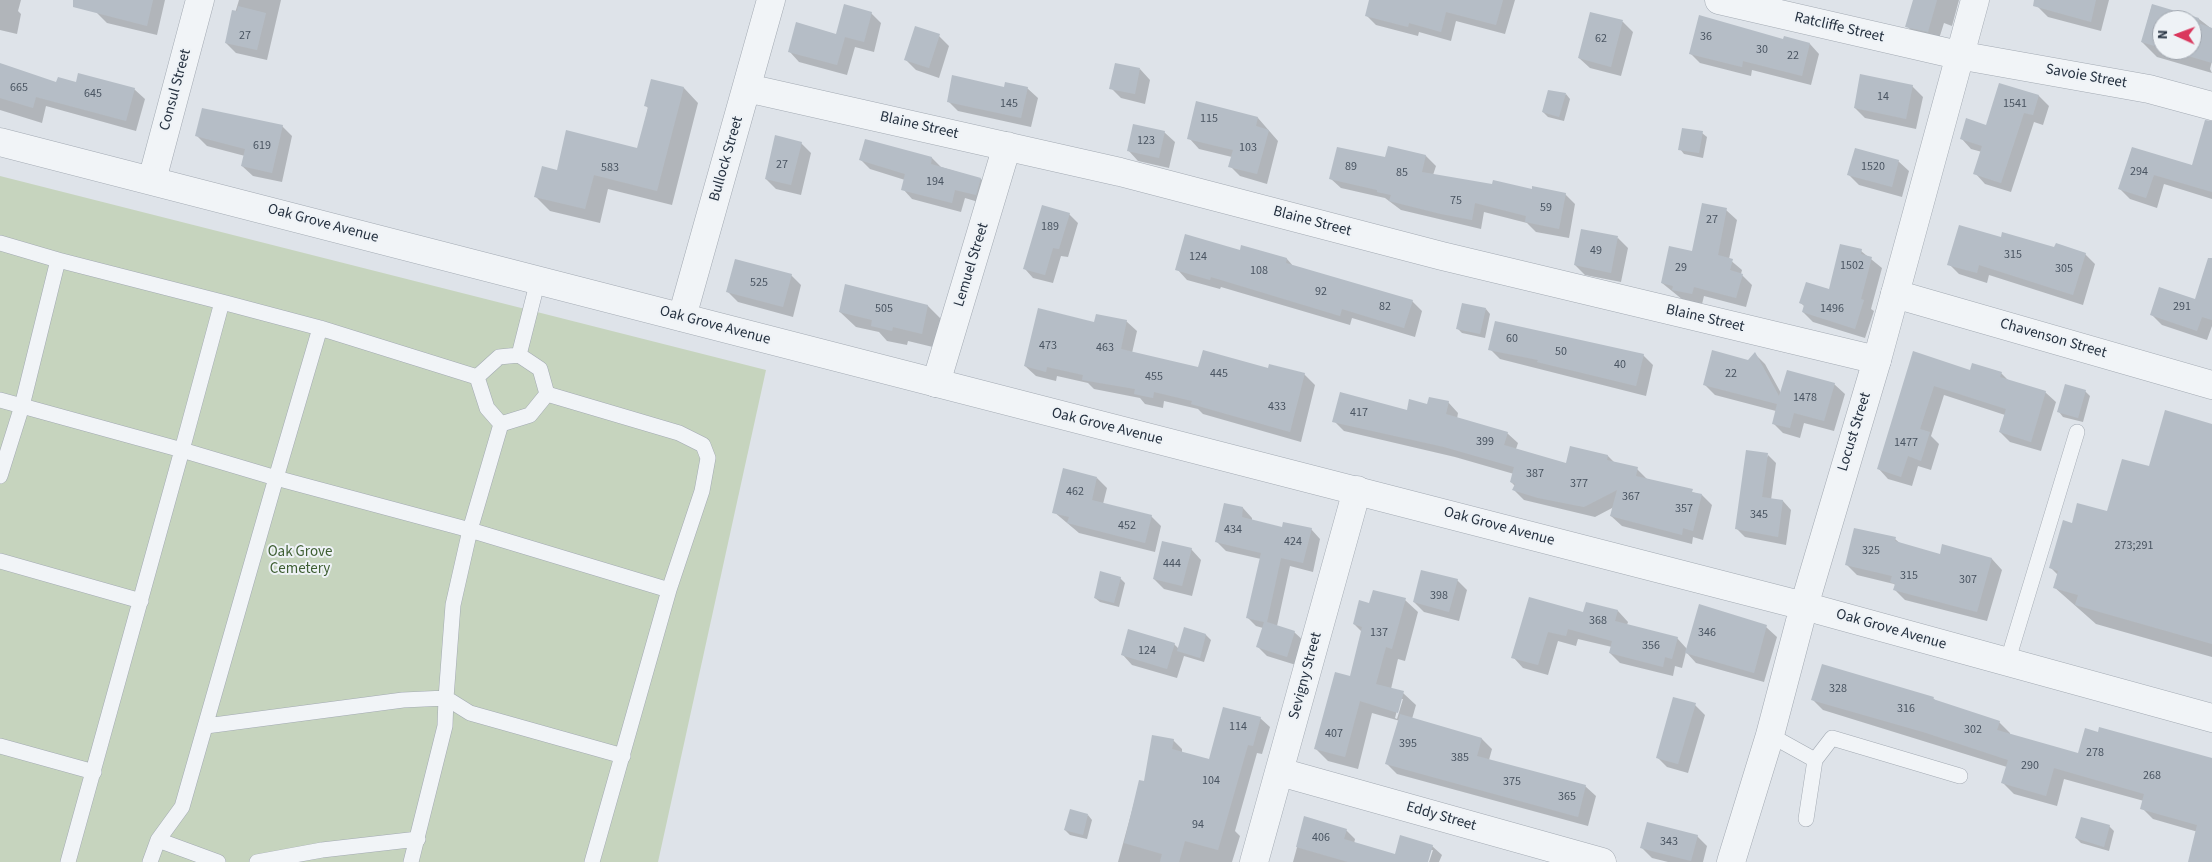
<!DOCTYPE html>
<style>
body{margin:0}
#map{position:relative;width:2212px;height:862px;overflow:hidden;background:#dee3e9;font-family:"Source Sans 3",sans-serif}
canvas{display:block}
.north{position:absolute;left:2152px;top:10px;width:50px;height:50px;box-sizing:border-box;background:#eef2f6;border:1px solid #9ea5ae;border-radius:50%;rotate:272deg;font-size:14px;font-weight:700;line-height:20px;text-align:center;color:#263241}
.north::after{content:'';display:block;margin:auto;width:18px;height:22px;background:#da375d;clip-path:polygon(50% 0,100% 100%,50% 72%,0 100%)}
</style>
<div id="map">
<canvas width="2212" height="862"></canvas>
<div class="north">N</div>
</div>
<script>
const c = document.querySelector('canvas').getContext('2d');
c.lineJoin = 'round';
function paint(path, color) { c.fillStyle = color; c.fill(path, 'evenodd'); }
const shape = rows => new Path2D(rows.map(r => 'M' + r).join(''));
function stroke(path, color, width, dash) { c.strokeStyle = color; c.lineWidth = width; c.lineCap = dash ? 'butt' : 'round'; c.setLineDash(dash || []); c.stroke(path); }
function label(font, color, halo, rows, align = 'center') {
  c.font = font + ' "Source Sans 3",sans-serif'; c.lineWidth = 4; c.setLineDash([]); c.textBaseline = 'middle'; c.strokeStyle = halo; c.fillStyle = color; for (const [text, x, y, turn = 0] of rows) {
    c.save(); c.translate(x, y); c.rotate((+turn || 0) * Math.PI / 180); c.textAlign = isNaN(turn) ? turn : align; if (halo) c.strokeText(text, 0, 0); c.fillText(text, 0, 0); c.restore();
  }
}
paint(shape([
 [0,176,766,370,658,862,0,862]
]), '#c6d4be');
paint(shape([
 [0,0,21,0,18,11,21,14,17,34,0,30],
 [100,0,165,0,157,35,107,23,97,13],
 [239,0,281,0,267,60,236,53,226,43],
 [1371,0,1515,0,1505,34,1456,21,1451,41,1419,32,1418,36,1376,25,1367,16],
 [1914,0,1959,0,1952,26,1944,23,1938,42,1917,37,1907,26],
 [2040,0,2109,0,2101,31,2048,17,2038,7],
 [2152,5,2199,19,2212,29,2212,61,2210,69,2212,73,2157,57,2142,42],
 [2162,20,2192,20,2192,50,2162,50],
 [871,13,881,23,874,52,855,47,847,75,799,62,789,51,837,35],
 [1591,13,1623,22,1633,32,1621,76,1590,68,1579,58],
 [939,36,949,46,939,78,916,70,905,59],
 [1784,40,1810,44,1819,54,1811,85,1752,70,1751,76,1700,63,1690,53],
 [0,65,57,84,134,89,145,99,136,131,46,106,42,123,0,110],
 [1140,69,1150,80,1145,104,1121,98,1111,88],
 [652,80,684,88,698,103,672,205,608,189,600,223,550,211,535,196,557,172,638,150,648,108,646,106],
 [2000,85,2039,96,2049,106,2043,125,2034,122,2011,192,1985,184,1975,173,1982,152,1971,149,1961,138,1987,126],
 [1912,86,1923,97,1916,129,1865,118,1855,108],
 [1005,88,1027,88,1038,98,1031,127,958,111,948,101],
 [1566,94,1570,99,1564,121,1548,117,1543,112],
 [1258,118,1278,141,1267,184,1240,176,1230,166,1232,157,1199,149,1189,138],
 [282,126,292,136,282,182,253,176,242,166,245,156,207,146,197,136],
 [1164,132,1175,142,1169,168,1138,161,1128,150],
 [1702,133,1707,137,1703,158,1684,154,1680,149],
 [801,143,811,153,801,195,776,189,766,179],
 [2132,148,2193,167,2212,155,2212,199,2164,184,2157,208,2130,199,2120,189],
 [1426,156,1436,166,1433,175,1493,186,1565,194,1575,204,1569,238,1536,232,1527,223,1484,212,1481,229,1401,210,1385,198,1341,188,1331,179,1386,159],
 [932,158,941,167,981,179,990,188,985,204,965,198,961,212,912,199,903,189,905,180,870,169,861,160],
 [1898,161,1909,171,1902,197,1859,185,1849,175],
 [1726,210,1737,220,1729,259,1742,270,1741,274,1752,285,1746,307,1704,296,1702,304,1683,300,1662,283,1693,252],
 [1069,214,1078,223,1068,257,1061,256,1053,283,1033,278,1025,269],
 [1618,238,1628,248,1621,282,1585,275,1575,265],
 [2001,238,2085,254,2095,264,2083,305,1989,275,1987,283,1959,274,1949,264],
 [1861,251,1882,268,1871,309,1874,311,1865,338,1813,322,1803,312,1805,307,1801,303,1830,291],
 [1287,259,1294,267,1412,301,1422,311,1415,337,1352,318,1350,325,1221,287,1220,289,1187,280,1177,269],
 [791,275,801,285,793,317,738,302,728,292],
 [846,286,928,306,943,321,937,348,908,341,907,345,887,341,879,332,856,327,840,312],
 [2212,292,2212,326,2207,340,2162,325,2152,315,2195,300],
 [1486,309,1490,314,1485,338,1462,333,1457,328],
 [1126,321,1137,331,1132,353,1198,368,1269,370,1304,374,1315,385,1301,442,1203,414,1198,409,1164,401,1163,408,1145,404,1140,398,1094,389,1088,383,1057,376,1056,381,1036,376,1025,366,1095,323],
 [1490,349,1643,355,1653,365,1646,396,1500,359],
 [1914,353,1971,372,2001,373,2009,381,2045,392,2056,402,2041,451,2010,442,2000,432,2005,415,1944,395,1931,436,1939,444,1931,470,1918,466,1912,486,1888,479,1878,468],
 [1755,354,1765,364,1781,393,1834,384,1845,394,1834,431,1804,423,1800,438,1783,433,1773,423,1776,411,1715,395,1704,384,1748,361],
 [2085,391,2090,396,2083,422,2063,417,2059,412],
 [1448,402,1458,413,1457,419,1507,433,1518,443,1516,449,1566,465,1608,456,1615,463,1637,469,1647,479,1702,495,1712,505,1703,540,1693,537,1692,544,1622,526,1611,516,1614,507,1595,517,1524,500,1514,490,1515,486,1511,482,1514,474,1455,457,1344,431,1334,421,1408,412,1428,405],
 [2212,425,2212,657,2096,624,2054,587,2058,575,2051,568,2072,524,2108,513,2150,468],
 [1768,455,1776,463,1771,500,1783,501,1791,510,1786,545,1745,537,1736,528],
 [1097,478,1107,488,1103,504,1151,516,1161,526,1155,552,1079,533,1054,512],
 [1225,505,1243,508,1252,518,1252,521,1283,529,1311,529,1320,539,1313,572,1290,566,1277,626,1294,632,1304,641,1296,665,1267,656,1258,647,1263,628,1256,626,1247,617,1261,559,1226,551,1217,542],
 [1895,539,1901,544,1941,555,1992,559,2002,570,1987,621,1905,600,1895,590,1896,586,1894,584,1857,575,1847,565],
 [1191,549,1201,560,1192,596,1164,589,1154,579],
 [1120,578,1125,583,1119,607,1100,602,1095,598],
 [1457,580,1467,590,1459,621,1424,612,1414,602],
 [1530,599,1584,614,1618,611,1628,622,1627,625,1677,638,1687,649,1766,627,1777,637,1764,682,1696,663,1686,652,1682,668,1675,666,1673,676,1620,663,1610,653,1612,647,1578,639,1576,646,1558,641,1548,675,1523,668,1513,657],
 [1405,600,1418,612,1405,661,1398,659,1391,689,1403,693,1416,705,1412,719,1482,739,1492,749,1489,760,1585,786,1596,796,1588,826,1397,774,1387,764,1400,721,1372,713,1358,769,1328,761,1315,748,1351,677,1362,632,1354,624,1370,605],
 [1400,699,1403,699,1397,719,1395,718],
 [1185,629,1206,635,1211,640,1204,662,1184,656,1177,678,1132,665,1122,654,1174,644,1179,649],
 [1933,698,1936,701,1999,722,2010,733,2010,735,2079,755,2212,759,2212,836,2153,819,2142,808,2144,801,2064,779,2057,806,2014,794,2003,783,2007,767,1823,710,1812,699],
 [1695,705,1705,715,1688,773,1667,767,1657,757],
 [1260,718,1270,727,1262,754,1257,753,1235,831,1240,836,1232,862,1118,862,1140,781,1145,783,1173,740,1182,749,1182,753,1210,761],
 [1088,815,1092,820,1087,839,1070,835,1065,830],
 [1305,818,1346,830,1355,839,1354,844,1395,855,1432,846,1442,855,1439,862,1429,862,1433,850,1430,850,1426,862,1293,862],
 [2109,826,2114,831,2109,851,2081,843,2076,838],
 [1697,836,1707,846,1703,862,1668,862,1652,858,1642,848]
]), '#0003');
paint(shape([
 [73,0,153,0,147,26,73,7],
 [1369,0,1503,0,1496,25,1446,12,1441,32,1409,23,1408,27,1365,16],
 [1913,0,1937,0,1928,32,1905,27],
 [2034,0,2096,0,2091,22,2033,6],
 [844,4,872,12,864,42,845,37,837,65,788,52,796,22,836,34],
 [2152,4,2199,18,2198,23,2212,28,2212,63,2168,50,2192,50,2192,20,2162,20,2162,48,2141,42],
 [238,6,266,13,257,50,225,43,232,10,237,11],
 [1590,12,1623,20,1611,67,1578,58],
 [1699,15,1783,39,1784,36,1810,43,1802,76,1743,61,1742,67,1689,54],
 [915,26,940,34,929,68,904,60],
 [0,63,56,82,58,77,76,82,78,73,135,88,126,121,36,97,33,108,0,98],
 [1115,63,1140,68,1135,94,1109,89],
 [1860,74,1913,85,1906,119,1854,108],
 [952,75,1004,87,1005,82,1028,87,1021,118,947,102],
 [651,79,684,87,657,191,594,175,585,209,534,197,542,166,557,170,566,130,637,148,648,107,644,106],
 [1999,83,2039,95,2033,115,2024,113,2001,183,1973,174,1982,146,1960,139,1966,118,1986,125],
 [1548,90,1566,93,1559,117,1542,112],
 [1196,101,1258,117,1256,126,1269,130,1257,174,1228,167,1233,150,1187,139],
 [202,108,283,125,272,173,241,166,245,149,195,136],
 [2205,120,2212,121,2212,192,2154,175,2146,198,2118,189,2132,147,2192,165],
 [1133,124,1165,131,1159,158,1127,151],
 [1682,128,1703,131,1699,153,1678,150],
 [775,135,802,142,791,185,765,179],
 [865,139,932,157,931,164,981,178,976,195,955,190,952,203,901,190,905,174,859,160],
 [1388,146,1426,155,1422,172,1492,184,1493,180,1532,189,1532,186,1566,193,1559,229,1525,222,1526,216,1475,203,1472,220,1441,214,1389,201,1391,195,1377,192,1377,190,1329,179,1337,147,1385,157],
 [1855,148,1899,160,1892,187,1847,175],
 [1702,203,1727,208,1718,255,1733,259,1730,270,1743,274,1736,298,1694,287,1692,294,1672,290,1673,286,1661,283,1669,246,1692,251],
 [1042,205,1070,213,1059,249,1053,248,1045,275,1023,269],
 [1959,225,2001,237,2002,232,2054,247,2056,243,2086,253,2073,295,1979,265,1977,273,1947,265],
 [1581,229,1618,236,1611,273,1574,265],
 [1185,234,1240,250,1241,245,1287,258,1286,263,1413,300,1404,328,1342,309,1340,316,1211,277,1210,280,1175,270],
 [1840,244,1862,249,1861,254,1872,257,1861,299,1864,300,1855,329,1802,312,1804,305,1799,303,1806,282,1829,289],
 [2208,258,2212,258,2212,320,2202,317,2197,331,2150,315,2159,287,2195,299],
 [735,259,792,274,783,307,726,292],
 [845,284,928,305,922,334,893,327,892,331,871,326,872,320,839,312],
 [1462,303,1486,308,1480,334,1456,329],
 [1038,308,1094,322,1096,314,1127,320,1121,349,1198,367,1203,350,1268,368,1269,364,1305,373,1290,432,1191,404,1192,401,1154,392,1153,398,1134,394,1135,389,1082,380,1083,375,1047,367,1046,372,1024,366],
 [1495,321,1644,354,1636,386,1537,362,1538,360,1488,350],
 [1712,350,1748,360,1755,352,1779,396,1787,370,1835,383,1824,421,1794,413,1790,428,1772,424,1777,404,1703,385],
 [1913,351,1970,370,1972,363,2002,372,2000,377,2046,391,2031,442,1999,432,2006,409,1934,386,1920,429,1930,432,1921,461,1908,456,1901,477,1877,469],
 [2065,384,2086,390,2078,418,2057,412],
 [1340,392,1407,410,1409,399,1427,404,1429,397,1449,401,1446,414,1508,432,1504,445,1566,463,1570,446,1608,455,1607,460,1638,467,1636,476,1693,489,1692,492,1702,494,1693,531,1683,528,1682,535,1610,516,1617,490,1584,507,1538,498,1512,490,1515,484,1510,482,1514,467,1444,447,1332,422],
 [2165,410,2212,424,2212,644,2075,605,2078,595,2053,588,2058,571,2049,568,2063,520,2072,523,2077,503,2107,511,2122,459,2149,466],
 [1746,450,1768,453,1762,497,1783,500,1778,537,1735,529],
 [1063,468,1097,477,1092,500,1152,515,1145,543,1067,523,1069,517,1052,513],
 [1224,503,1243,507,1242,517,1282,527,1283,522,1312,528,1303,563,1281,558,1267,622,1295,631,1287,657,1256,647,1264,622,1246,618,1261,553,1215,542],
 [1854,528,1896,537,1895,541,1940,554,1942,544,1992,558,1977,612,1893,590,1895,584,1890,582,1892,576,1845,565],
 [1162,541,1192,548,1182,586,1153,579],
 [1421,570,1458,579,1449,612,1413,602],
 [1100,571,1121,577,1114,603,1094,598],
 [1373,590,1406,598,1392,649,1386,647,1376,684,1404,691,1398,713,1360,701,1345,757,1314,749,1335,672,1350,676,1362,627,1353,624,1359,600,1369,603],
 [1529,597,1583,612,1586,602,1618,610,1615,621,1678,637,1672,659,1665,657,1663,667,1609,653,1612,641,1568,629,1566,636,1548,632,1538,665,1511,658],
 [1699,604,1767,625,1754,673,1685,653],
 [1184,627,1206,634,1200,658,1177,651],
 [1128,629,1175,643,1167,669,1121,655],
 [1822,664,1934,697,1933,699,2000,721,1997,730,2078,753,2085,728,2098,732,2099,727,2212,758,2212,862,2188,862,2197,825,2140,809,2144,794,2054,768,2046,796,2001,783,2008,760,1923,732,1811,700],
 [1673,697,1696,703,1678,764,1656,758],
 [1223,707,1261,717,1253,746,1248,745,1218,850,1185,841,1179,862,1160,862,1162,854,1124,843,1139,780,1144,781,1152,735,1174,739,1172,749,1209,759],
 [1400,714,1482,738,1477,756,1586,785,1578,817,1385,764],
 [1070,809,1088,814,1083,835,1064,830],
 [1304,816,1347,829,1344,839,1395,854,1400,835,1433,845,1428,862,1348,862,1296,847],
 [2081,817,2110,825,2104,847,2075,838],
 [1647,822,1698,835,1691,861,1640,848]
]), '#b5bdc6');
const service = shape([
 [0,243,58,260,22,406,182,450,68,862],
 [58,260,222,302],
 [320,328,276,478,182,450,222,302,320,328,477,377,487,408,501,424,470,530,669,590,702,491,708,458,703,445,679,433,547,394,530,415,501,424],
 [519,355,540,369,547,394],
 [477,377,499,357,519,355,538,280],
 [0,400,22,406,0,476],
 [0,561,141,601],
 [2007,663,2077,432],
 [206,726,403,700,446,698,445,726,411,862],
 [1770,735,1815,760,1832,738,1960,776],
 [0,746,94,772],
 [1806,819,1815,760],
 [158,840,218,862],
 [150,862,158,840,182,807,276,478,470,530,453,605,446,698,470,713,623,756],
 [257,862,322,850,418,839],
 [592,862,669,590]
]);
const minor = shape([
 [1719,0,1958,55,2149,89,2212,106],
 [747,88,1120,172,1442,256,1877,360],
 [152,180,200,0],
 [1895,294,2212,385],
 [682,317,771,0],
 [936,383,1007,146],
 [1280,772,1602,862],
 [1254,862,1357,490]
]);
const tertiary = shape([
 [0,142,1804,606,2212,718],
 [1731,862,1770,735,1804,606,1877,360,1975,0]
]);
stroke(service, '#a3aab3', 16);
stroke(minor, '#a3aab3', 29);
stroke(tertiary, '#a3aab3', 29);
stroke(service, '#f1f4f7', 15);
stroke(minor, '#f1f4f7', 28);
stroke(tertiary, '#f1f4f7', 28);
label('12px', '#4a5562', null, [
 ["27",245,36],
 ["36",1706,37],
 ["62",1601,39],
 ["30",1762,50],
 ["22",1793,56],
 ["665",19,88],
 ["645",93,94],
 ["14",1883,97],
 ["145",1009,104],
 ["1541",2015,104],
 ["115",1209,119],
 ["123",1146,141],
 ["619",262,146],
 ["103",1248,148],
 ["27",782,165],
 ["89",1351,167],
 ["1520",1873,167],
 ["583",610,168],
 ["294",2139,172],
 ["85",1402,173],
 ["194",935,182],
 ["75",1456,201],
 ["59",1546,208],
 ["27",1712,220],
 ["189",1050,227],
 ["49",1596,251],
 ["315",2013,255],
 ["124",1198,257],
 ["1502",1852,266],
 ["29",1681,268],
 ["305",2064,269],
 ["108",1259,271],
 ["525",759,283],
 ["92",1321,292],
 ["82",1385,307],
 ["291",2182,307],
 ["505",884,309],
 ["1496",1832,309],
 ["60",1512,339],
 ["473",1048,346],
 ["463",1105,348],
 ["50",1561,352],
 ["40",1620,365],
 ["445",1219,374],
 ["22",1731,374],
 ["455",1154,377],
 ["1478",1805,398],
 ["433",1277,407],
 ["417",1359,413],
 ["399",1485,442],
 ["1477",1906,443],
 ["387",1535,474],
 ["377",1579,484],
 ["462",1075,492],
 ["367",1631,497],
 ["357",1684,509],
 ["345",1759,515],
 ["452",1127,526],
 ["434",1233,530],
 ["424",1293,542],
 ["273;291",2134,546],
 ["325",1871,551],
 ["444",1172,564],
 ["315",1909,576],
 ["307",1968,580],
 ["398",1439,596],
 ["368",1598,621],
 ["137",1379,633],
 ["346",1707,633],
 ["356",1651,646],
 ["124",1147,651],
 ["328",1838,689],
 ["316",1906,709],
 ["114",1238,727],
 ["302",1973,730],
 ["407",1334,734],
 ["395",1408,744],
 ["278",2095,753],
 ["385",1460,758],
 ["290",2030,766],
 ["268",2152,776],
 ["104",1211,781],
 ["375",1512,782],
 ["365",1567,797],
 ["94",1198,825],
 ["406",1321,838],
 ["343",1669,842]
]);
label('15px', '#263241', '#eef2f6', [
 ["Ratcliffe Street",1839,28,13],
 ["Savoie Street",2086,77,10],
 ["Consul Street",176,90,-75],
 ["Blaine Street",919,126,13],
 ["Bullock Street",727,159,-74],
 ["Blaine Street",1312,222,15],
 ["Oak Grove Avenue",323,224,15],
 ["Lemuel Street",972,265,-73],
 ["Blaine Street",1705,319,13],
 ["Oak Grove Avenue",715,326,15],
 ["Chavenson Street",2053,339,16],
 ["Oak Grove Avenue",1107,427,14],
 ["Locust Street",1855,432,-73],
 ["Oak Grove Avenue",1499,527,15],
 ["Oak Grove Avenue",1891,630,16],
 ["Sevigny Street",1306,676,-75],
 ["Eddy Street",1441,817,16]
]);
label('15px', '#3e5e32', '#eef2f6', [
 ["Oak Grove",300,553],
 ["Cemetery",300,570]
]);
</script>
